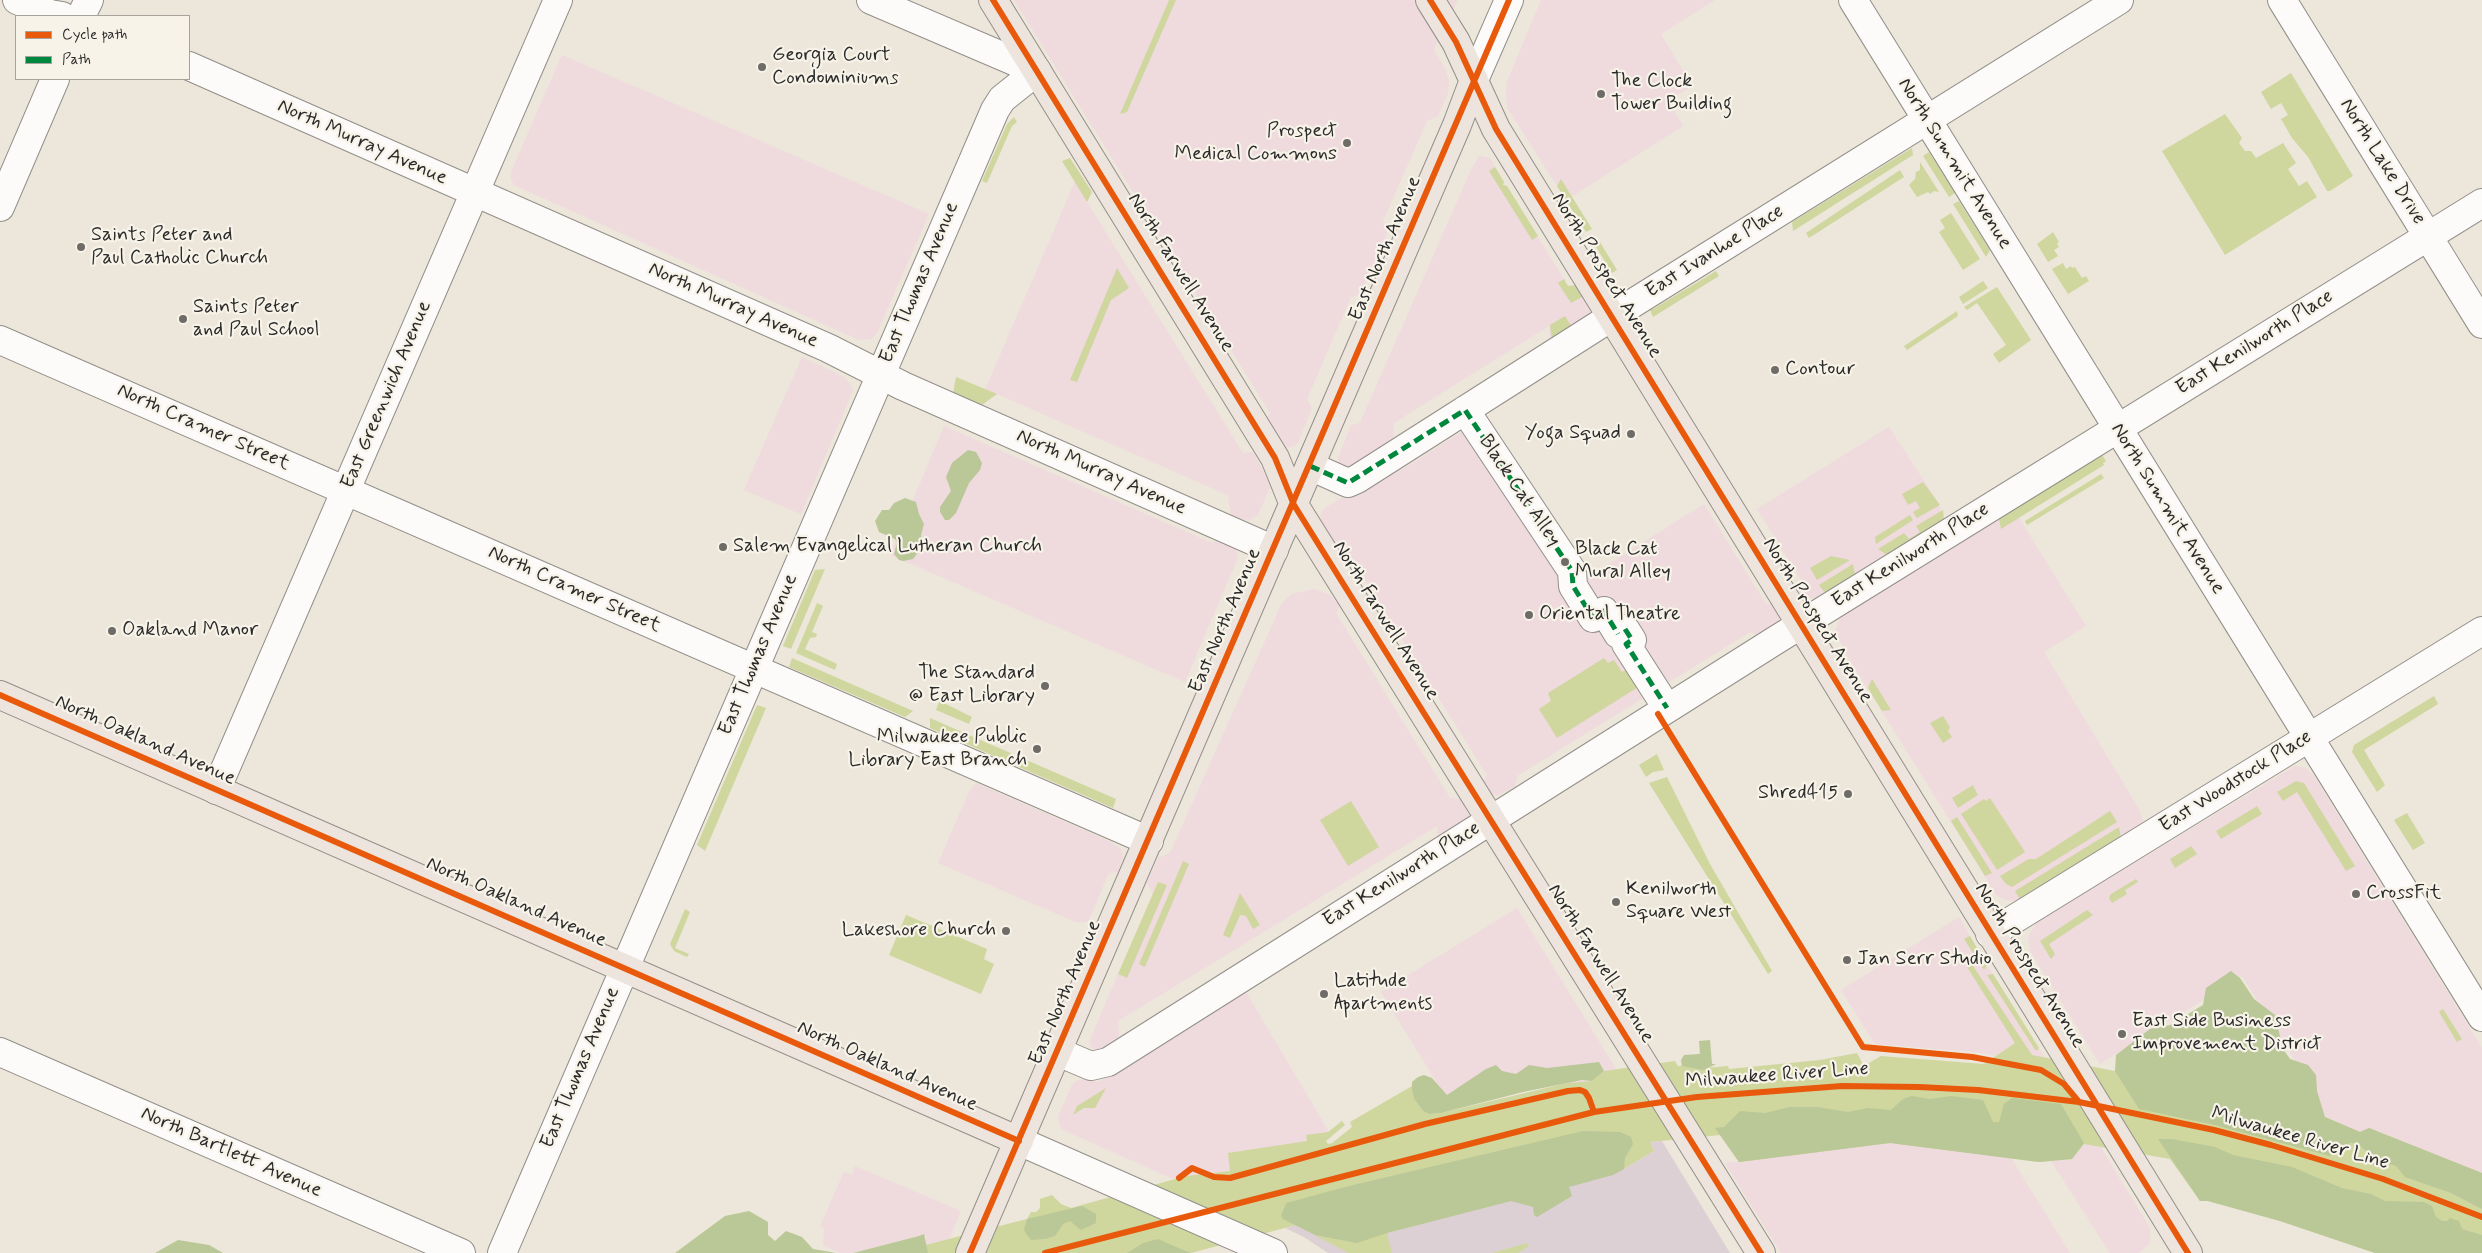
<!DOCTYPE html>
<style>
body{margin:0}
#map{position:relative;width:2482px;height:1253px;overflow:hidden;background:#ede6da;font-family:Mynerve,sans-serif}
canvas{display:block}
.legend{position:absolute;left:15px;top:15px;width:175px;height:65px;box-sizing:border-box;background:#f7f3e8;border:1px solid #a5a39c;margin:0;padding:6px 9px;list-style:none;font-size:15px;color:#2b2b2b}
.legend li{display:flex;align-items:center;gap:10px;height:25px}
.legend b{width:25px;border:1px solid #a5a39c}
</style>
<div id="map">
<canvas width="2482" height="1253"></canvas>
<ul class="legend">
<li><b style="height:6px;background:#e8590c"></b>Cycle path</li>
<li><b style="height:6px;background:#00873e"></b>Path</li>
</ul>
</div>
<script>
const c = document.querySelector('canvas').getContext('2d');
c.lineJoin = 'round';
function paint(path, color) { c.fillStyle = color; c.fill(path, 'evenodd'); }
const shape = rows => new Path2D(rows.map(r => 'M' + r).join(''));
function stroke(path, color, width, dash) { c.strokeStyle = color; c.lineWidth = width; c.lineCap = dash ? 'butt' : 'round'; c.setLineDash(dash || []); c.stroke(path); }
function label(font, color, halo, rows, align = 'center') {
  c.font = font + ' Mynerve,sans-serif'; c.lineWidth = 4.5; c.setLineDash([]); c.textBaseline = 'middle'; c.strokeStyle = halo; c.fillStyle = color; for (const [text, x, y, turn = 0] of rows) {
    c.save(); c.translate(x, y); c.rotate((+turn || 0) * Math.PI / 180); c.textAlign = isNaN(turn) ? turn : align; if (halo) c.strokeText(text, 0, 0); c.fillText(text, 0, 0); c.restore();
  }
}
paint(shape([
 [1014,0,1458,0,1434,50,1446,70,1449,82,1448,93,1438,116,1427,121,1383,221,1387,232,1361,294,1351,297,1307,399,1312,408,1298,443,1293,447,1283,448,1265,421,1270,413],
 [1541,0,1715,0,1661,34,1692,86,1668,101,1683,126,1566,200,1508,109,1506,96,1507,82],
 [562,55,929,214,877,333,872,339,859,340,514,185,511,179,511,172],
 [1479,156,1490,158,1504,182,1503,185,1507,186,1568,286,1577,285,1590,307,1589,318,1550,338,1549,326,1440,394,1394,423,1393,441,1350,471,1338,464,1338,458,1351,425,1360,423,1470,172],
 [1079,172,1092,192,1087,202,1243,453,1253,452,1268,480,1270,487,1258,515,1251,519,1245,520,1231,515,1228,495,997,394,982,405,979,404],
 [802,357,845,377,853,390,801,514,744,490],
 [1474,424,1583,580,1704,504,1766,604,1776,604,1780,615,1777,625,1759,636,1750,632,1517,776,1515,787,1498,795,1489,793,1482,785,1487,775,1345,548,1336,548,1320,521,1321,513,1325,508,1391,467,1400,471],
 [944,426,1212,543,1220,538,1235,547,1238,556,1237,560,1185,682,890,555],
 [1889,427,1936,499,1944,519,1820,598,1807,598,1798,589,1802,581,1757,509],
 [2014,510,2086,626,2044,652,2139,809,2144,824,2017,900,2009,901,1997,896,1848,657,1835,631,1840,617],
 [1315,589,1330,595,1340,605,1336,613,1450,798,1461,799,1470,819,1438,840,1437,826,1118,1021,1119,1036,1116,1043,1098,1052,1095,1051,1090,1045,1090,1039,1153,894,1147,883,1158,858,1170,853,1282,603,1291,594],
 [2295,766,2306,768,2314,776,2482,1048,2482,1173,2369,1128,2360,1133,2325,1117,2297,1064,2242,976,2100,1064,2030,951,2028,937,2037,922],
 [976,783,1109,841,1121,849,1123,857,1118,872,1109,873,1088,922,1076,922,938,863,969,792],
 [1517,908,1616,1069,1604,1071,1592,1081,1445,1096,1381,992],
 [1959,917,1987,965,2045,1058,2032,1055,2015,1043,1996,1056,1976,1052,1875,1044,1841,990],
 [1246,992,1332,1137,1326,1141,1327,1144,1230,1171,1173,1179,1061,1129,1058,1117,1072,1085,1076,1081,1087,1078,1098,1082],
 [1890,1143,2011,1158,2070,1253,1781,1253,1725,1163],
 [2084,1143,2100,1146,2150,1228,2150,1243,2139,1253,2110,1253,2051,1161,2072,1159],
 [855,1166,961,1211,949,1239,925,1245,926,1236,919,1236,853,1253,840,1253,823,1245,824,1228,820,1226,844,1172,852,1175]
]), '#efdade');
paint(shape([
 [1662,1141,1730,1253,1328,1253,1304,1237,1285,1228,1296,1225,1315,1235,1387,1233,1624,1169,1654,1151,1649,1142]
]), '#dcd0d4');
paint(shape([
 [1169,0,1176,0,1127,112,1120,114],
 [2291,73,2353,176,2330,191,2327,191,2308,157,2292,138,2281,119,2288,115,2281,103,2271,109,2261,92],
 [2225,114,2242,138,2239,143,2245,151,2251,151,2256,158,2283,143,2296,163,2288,169,2299,186,2307,181,2317,197,2225,255,2162,151],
 [1014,117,1017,122,1012,126,987,183,982,181,1007,124],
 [1912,148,1913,155,1793,231,1792,222],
 [1929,152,1955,193,1949,197,1923,156],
 [1070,158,1092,192,1087,202,1062,161],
 [1920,162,1939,192,1934,191,1930,194,1928,192,1917,197,1909,185,1915,179,1916,172,1920,170],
 [1495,167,1504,182,1503,185,1507,186,1538,236,1532,240,1489,171],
 [1900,170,1904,177,1809,238,1806,233],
 [1561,179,1592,229,1586,232,1557,186],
 [1959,201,1990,250,1986,257,1953,204],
 [1951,213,1980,259,1963,270,1939,232,1945,228,1940,220],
 [2053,232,2059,242,2057,244,2059,247,2054,250,2058,256,2048,262,2037,244],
 [1598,239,1617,270,1612,273,1593,242],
 [2063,263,2066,269,2071,266,2072,268,2075,267,2082,278,2086,276,2089,281,2068,294,2052,269],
 [1117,268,1129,288,1111,300,1077,382,1070,380],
 [1716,271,1719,276,1653,317,1649,308,1653,309],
 [1564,279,1568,286,1577,285,1584,296,1571,303,1558,283],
 [1983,281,1988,288,1963,304,1959,297],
 [1997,287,2031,340,1999,363,1993,354,2006,345,1977,303,1967,310,1964,307],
 [1957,311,1958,316,1907,350,1904,346],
 [1565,316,1574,330,1552,340,1550,325],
 [956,377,997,394,982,405,979,404,953,393],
 [2102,455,2106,461,2103,463,2104,465,2001,529,1999,519],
 [2101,474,2104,478,2027,525,2025,521],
 [1923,482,1940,505,1917,518,1913,512,1920,508,1916,501,1908,505,1902,494],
 [1943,510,1944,519,1887,555,1878,549,1904,533,1909,539,1920,532,1916,526],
 [1910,515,1913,520,1876,544,1875,537],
 [1831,556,1850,560,1817,580,1810,568],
 [1853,564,1855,575,1826,594,1819,585],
 [825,569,791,649,783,646,815,570],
 [817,603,823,606,812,632,817,634,816,637,810,638,805,649,837,664,835,670,796,653],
 [792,658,913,711,905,717,789,667],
 [1604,658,1608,663,1614,660,1622,672,1632,666,1643,684,1557,738,1539,709,1551,701,1548,693],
 [1872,679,1891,710,1882,711,1868,688],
 [942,694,947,696,944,703,972,717,969,724,936,710],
 [2434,696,2438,704,2364,750,2385,785,2377,792,2352,752,2354,745],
 [757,705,766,708,705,851,697,845],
 [1943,716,1950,727,1948,731,1952,737,1943,743,1930,723],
 [930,718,1116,799,1113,808,930,728],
 [1657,754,1664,770,1653,772,1646,777,1639,765],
 [1667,777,1710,864,1772,971,1768,974,1649,783],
 [2296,781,2304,783,2355,866,2346,871,2297,792,2283,801,2277,792],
 [1973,785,1978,795,1958,808,1952,798],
 [1990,798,2025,852,1997,870,1961,814,1984,799,1986,801],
 [1351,801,1379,847,1348,866,1320,820],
 [2257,806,2262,814,2221,839,2216,831],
 [2110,811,2117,822,2012,887,2006,884,2000,876,2029,859,2036,859],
 [2407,813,2425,843,2413,850,2394,820],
 [1957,817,1992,873,1985,876,1951,821],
 [2119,827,2121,838,2020,899,2015,891],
 [2191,846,2197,854,2175,868,2170,859],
 [1183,861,1189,864,1145,967,1139,964],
 [2136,879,2138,882,2125,890,2127,894,2112,903,2109,898,2111,894],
 [1158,882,1167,885,1127,978,1118,974],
 [1240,893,1260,925,1253,929,1246,916,1240,915,1230,938,1223,935],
 [685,909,690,912,675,948,689,954,687,957,674,951,670,944],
 [2087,910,2093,915,2049,944,2055,954,2051,959,2040,941],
 [906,915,987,949,984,959,994,964,981,994,889,955],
 [1970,936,1987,965,1984,970,1964,939],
 [1969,960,2032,1055,2115,1071,2325,1117,2360,1132,2369,1128,2482,1173,2482,1253,2375,1253,2280,1221,2208,1201,2200,1201,2170,1159,2084,1144,2072,1159,2039,1162,1890,1143,1739,1162,1720,1135,1650,1142,1654,1151,1624,1169,1511,1201,1387,1233,1392,1253,1348,1253,1296,1225,1191,1253,894,1253,1027,1219,1031,1212,1036,1212,1040,1208,1040,1199,1052,1195,1061,1204,1071,1208,1186,1176,1230,1171,1228,1153,1307,1141,1306,1135,1328,1132,1342,1121,1345,1125,1326,1141,1328,1144,1332,1143,1352,1127,1350,1122,1412,1086,1414,1099,1423,1111,1429,1114,1441,1113,1567,1083,1592,1081,1604,1071,1675,1061,1678,1066,1703,1064,1704,1068,1728,1066,1729,1069,1820,1060,1857,1053,1864,1066,1881,1056,1984,1064,2015,1043,1967,967],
 [1993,974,2039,1048,2036,1051,1987,975],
 [2443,1009,2462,1039,2457,1042,2439,1012],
 [1106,1088,1095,1108,1084,1108,1073,1115,1077,1106],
 [1527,1243,1529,1246,1518,1253,1492,1253]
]), '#cfd79f');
paint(shape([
 [968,450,976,452,982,463,980,470,969,483,956,513,949,520,945,520,940,512,940,507,951,491,946,477,952,463],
 [905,498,916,502,919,514,924,524,921,535,923,543,922,547,913,559,903,561,899,560,894,554,897,543,895,539,879,532,875,521,882,510,889,510,894,503],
 [2231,971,2240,978,2254,999,2275,1015,2283,1049,2290,1059,2308,1065,2316,1075,2317,1091,2325,1117,2360,1132,2369,1128,2482,1173,2482,1209,2451,1193,2405,1177,2396,1166,2390,1164,2381,1168,2375,1167,2367,1152,2357,1143,2350,1143,2330,1156,2215,1125,2139,1109,2115,1071,2116,1055,2150,1029,2170,1025,2203,1005,2206,988],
 [1710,1040,1712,1064,1716,1064,1704,1070,1682,1066,1681,1060,1684,1055,1700,1054,1699,1041],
 [1599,1062,1604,1071,1592,1081,1582,1080,1523,1092,1441,1113,1429,1114,1423,1111,1414,1099,1412,1090,1412,1082,1418,1077,1424,1075,1432,1078,1447,1095,1486,1069,1496,1065,1502,1071,1516,1074,1529,1065,1547,1068],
 [1912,1096,1930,1099,1951,1096,1983,1100,1993,1122,1999,1122,2004,1104,2012,1098,2061,1104,2084,1143,2072,1159,2039,1162,1890,1143,1739,1162,1715,1128,1724,1127,1740,1111,1765,1113,1790,1107,1817,1107,1848,1112,1868,1108,1891,1110,1903,1099],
 [1583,1131,1620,1132,1631,1137,1633,1144,1625,1158,1624,1169,1613,1175,1569,1187,1572,1196,1537,1217,1534,1215,1533,1207,1511,1201,1387,1233,1357,1243,1315,1235,1283,1219,1281,1216,1286,1203,1349,1186],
 [2158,1139,2172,1139,2215,1147,2233,1155,2292,1167,2342,1188,2371,1194,2385,1201,2424,1202,2432,1206,2436,1217,2442,1221,2447,1221,2450,1218,2455,1220,2459,1221,2462,1229,2482,1235,2482,1253,2375,1253,2280,1221,2208,1201,2200,1201],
 [1082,1206,1096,1214,1096,1223,1081,1230,1070,1221,1063,1224,1055,1236,1045,1239,1031,1240,1026,1234,1024,1229,1027,1219],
 [749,1211,768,1222,768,1235,775,1241,786,1231,802,1237,813,1249,836,1253,675,1253,725,1216],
 [924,1234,928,1253,853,1253,919,1236],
 [1158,1239,1183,1250,1191,1253,1127,1253,1143,1243],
 [178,1240,209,1245,223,1253,155,1253]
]), '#bac797');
const minor = shape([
 [17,0,50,14,62,16],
 [1853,0,2482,1017],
 [2282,0,2482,324],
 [81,16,89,0],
 [189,66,828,348,903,386,1274,550],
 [1474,80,1509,0],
 [0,207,55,79],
 [0,340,1149,841],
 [1465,410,1572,571,1573,586,1593,618,1604,611,1618,634],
 [1310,466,1348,483,1357,479,1638,300,2119,0],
 [1625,629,1632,640,1626,644,1667,708],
 [216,790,558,0],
 [1990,934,2482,631],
 [0,1052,461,1253],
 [1058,1052,1091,1066,1108,1062,1776,640,2482,203],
 [1019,1141,1273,1253],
 [502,1253,995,110,1002,99,1037,71,871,0]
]);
const major = shape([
 [993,0,1275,458,1294,505,1761,1253],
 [1430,0,1456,42,1496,129,2188,1253],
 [0,695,1019,1141],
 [970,1253,1457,125,1474,80]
]);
stroke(minor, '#928f89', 30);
stroke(major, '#928f89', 30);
stroke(minor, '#fcfbf9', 28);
stroke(major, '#ede5dd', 28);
stroke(shape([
 [1310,466,1348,483,1465,410,1572,571,1573,586,1593,618,1604,611,1618,634],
 [1625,629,1632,640,1626,644,1667,708]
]), '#00873e', 5, [10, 5]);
stroke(shape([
 [993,0,1275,458,1294,505,1761,1253],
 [1430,0,1456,42,1496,129,2188,1253],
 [0,695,1019,1141],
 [1658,714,1863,1047,1972,1057,2041,1070,2064,1084,2079,1102],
 [1179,1178,1192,1168,1214,1177,1230,1178,1425,1124,1568,1091,1580,1090,1585,1092,1589,1098,1594,1112],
 [970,1253,1509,0],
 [1045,1253,1594,1112,1697,1097,1842,1086,1919,1087,1978,1090,2079,1102,2214,1130,2271,1145,2383,1179,2482,1217]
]), '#e8590c', 6);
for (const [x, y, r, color] of [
 [762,67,5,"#6f6c68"],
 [1601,94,5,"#6f6c68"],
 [1347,143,5,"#6f6c68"],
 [81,247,5,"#6f6c68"],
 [183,319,5,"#6f6c68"],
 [1775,370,5,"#6f6c68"],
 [1631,434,5,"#6f6c68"],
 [723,547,5,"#6f6c68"],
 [1565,562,5,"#6f6c68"],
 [1529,615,5,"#6f6c68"],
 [112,631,5,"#6f6c68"],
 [1045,686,5,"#6f6c68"],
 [1037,749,5,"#6f6c68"],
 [1848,794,5,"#6f6c68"],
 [2356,894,5,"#6f6c68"],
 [1616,902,5,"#6f6c68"],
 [1006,931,5,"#6f6c68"],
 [1847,960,5,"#6f6c68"],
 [1324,994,5,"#6f6c68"],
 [2122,1034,5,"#6f6c68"]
]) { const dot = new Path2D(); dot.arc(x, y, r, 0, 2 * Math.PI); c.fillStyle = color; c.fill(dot); stroke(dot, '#f7f3e8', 2); }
label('20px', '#2b2b2b', '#f7f3e8', [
 ["Georgia Court",772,56],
 ["Condominiums",772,79],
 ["The Clock",1611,82],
 ["Tower Building",1611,105],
 ["Prospect",1337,132,"right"],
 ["Medical Commons",1337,155,"right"],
 ["Saints Peter and",91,236],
 ["Paul Catholic Church",91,259],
 ["Saints Peter",193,308],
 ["and Paul School",193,331],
 ["Contour",1785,370],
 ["Yoga Squad",1621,434,"right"],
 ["Salem Evangelical Lutheran Church",733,547],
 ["Black Cat",1575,550],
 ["Mural Alley",1575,573],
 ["Oriental Theatre",1539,615],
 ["Oakland Manor",122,631],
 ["The Standard",1035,674,"right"],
 ["@ East Library",1035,697,"right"],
 ["Milwaukee Public",1027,738,"right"],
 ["Library East Branch",1027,761,"right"],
 ["Shred415",1838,794,"right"],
 ["Kenilworth",1626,890],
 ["Square West",1626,913],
 ["CrossFit",2366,894],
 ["Lakeshore Church",996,931,"right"],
 ["Jan Serr Studio",1857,960],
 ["Latitude",1334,982],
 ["Apartments",1334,1005],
 ["East Side Business",2132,1022],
 ["Improvement District",2132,1045]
], 'left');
label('20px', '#2b2b2b', '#f7f3e8', [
 ["North Murray Avenue",362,143,24],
 ["North Lake Drive",2382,162,58],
 ["North Summit Avenue",1954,164,58],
 ["East North Avenue",1386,249,-67],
 ["East Ivanhoe Place",1715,252,-32],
 ["North Farwell Avenue",1180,273,58],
 ["North Prospect Avenue",1606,276,58],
 ["East Thomas Avenue",920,283,-67],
 ["North Murray Avenue",733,306,24],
 ["East Kenilworth Place",2255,343,-32],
 ["East Greenwich Avenue",387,395,-67],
 ["North Cramer Street",203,428,24],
 ["North Murray Avenue",1101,473,24],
 ["Black Cat Alley",1519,491,56],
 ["North Summit Avenue",2167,509,58],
 ["East Kenilworth Place",1911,556,-32],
 ["North Cramer Street",574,590,24],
 ["East North Avenue",1226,621,-67],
 ["North Farwell Avenue",1385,621,58],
 ["North Prospect Avenue",1817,621,58],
 ["East Thomas Avenue",759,655,-67],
 ["North Oakland Avenue",145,741,24],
 ["East Woodstock Place",2236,782,-32],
 ["East Kenilworth Place",1402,875,-32],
 ["North Oakland Avenue",516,903,24],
 ["North Farwell Avenue",1600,964,58],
 ["North Prospect Avenue",2029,966,58],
 ["East North Avenue",1066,993,-67],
 ["North Oakland Avenue",887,1067,24],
 ["East Thomas Avenue",581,1068,-67],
 ["Milwaukee River Line",1777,1076,-4],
 ["Milwaukee River Line",2300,1139,16],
 ["North Bartlett Avenue",231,1153,24]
]);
</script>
